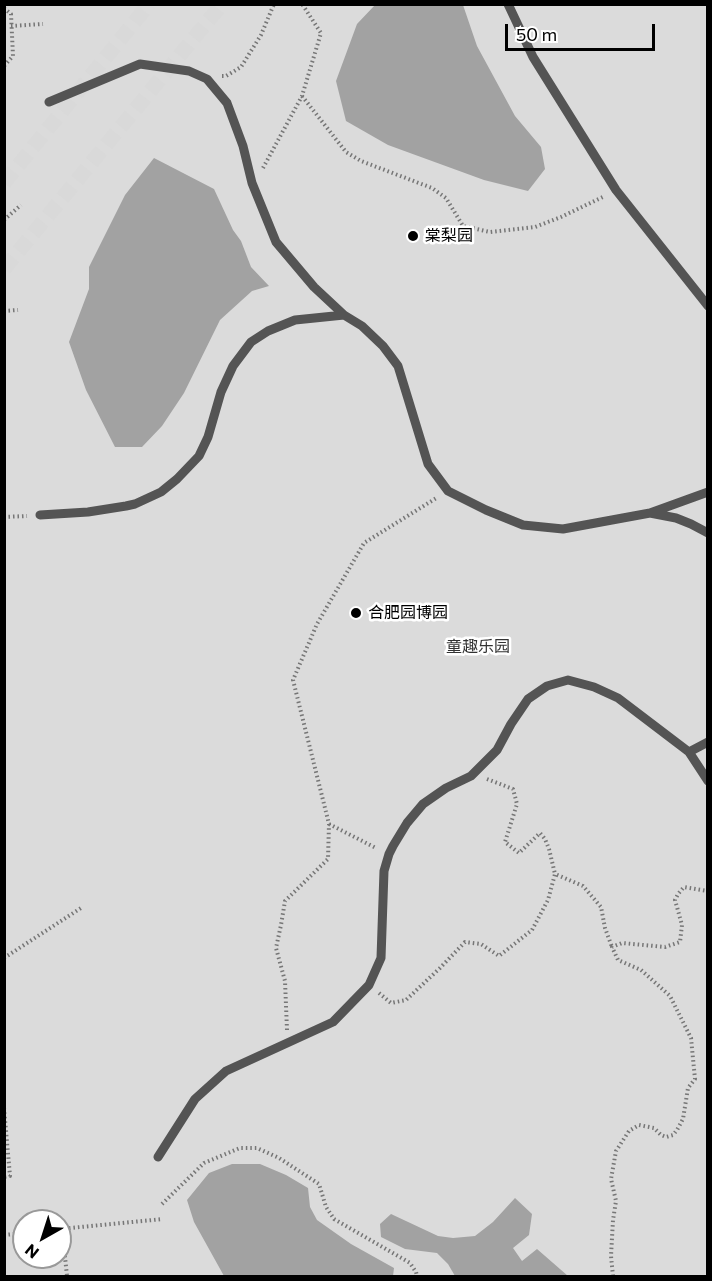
<!DOCTYPE html>
<meta charset="utf-8">
<style>
body{margin:0}
#map{position:relative;width:712px;height:1281px;overflow:hidden;background:#fff;font-family:Commissioner,sans-serif}
canvas{display:block}
.frame{position:absolute;inset:0;border:6px solid #000;pointer-events:none}
.north{position:absolute;left:12px;top:1209px;width:60px;height:60px;box-sizing:border-box;background:#fff;border:2px solid #999;border-radius:50%;rotate:219deg;font-size:16px;font-weight:700;line-height:24px;text-align:center;color:#000}
.north::after{content:'';display:block;margin:auto;width:21px;height:27px;background:#000;clip-path:polygon(50% 0,100% 100%,50% 72%,0 100%)}
.scale{position:absolute;left:505px;top:24px;width:150px;height:27px;box-sizing:border-box;border:3px solid #000;border-top:0;padding-left:8px;font-size:18px;line-height:21px;white-space:nowrap;color:#000;-webkit-text-stroke:4px #fff;paint-order:stroke}
</style>
<div id="map">
<canvas width="712" height="1281"></canvas>
<div class="frame"></div>
<div class="north">N</div>
<div class="scale">50 m</div>
</div>
<script>
const c = document.querySelector('canvas').getContext('2d');
c.lineJoin = 'round';
function paint(path, color) { c.fillStyle = color; c.fill(path, 'evenodd'); }
const shape = rows => new Path2D(rows.map(r => 'M' + r).join(''));
function stroke(path, color, width, dash) { c.strokeStyle = color; c.lineWidth = width; c.lineCap = dash ? 'butt' : 'round'; c.setLineDash(dash || []); c.stroke(path); }
function label(font, color, halo, rows, align = 'center') {
  c.font = font + ' Commissioner,"Noto Sans SC",sans-serif'; c.lineWidth = 5; c.setLineDash([]); c.textBaseline = 'middle'; c.strokeStyle = halo; c.fillStyle = color; for (const [text, x, y, turn = 0] of rows) {
    c.save(); c.translate(x, y); c.rotate((+turn || 0) * Math.PI / 180); c.textAlign = isNaN(turn) ? turn : align; if (halo) c.strokeText(text, 0, 0); c.fillText(text, 0, 0); c.restore();
  }
}
paint(shape([
 [5,5,707,5,707,1276,5,1276],
 [24,1221,60,1221,60,1257,24,1257]
]), '#dbdbdb');
paint(shape([
 [375,5,463,5,477,46,515,116,541,147,545,169,528,191,484,180,388,145,346,121,336,81,357,24],
 [154,158,214,189,233,230,241,241,251,267,269,286,252,291,220,320,184,393,162,426,142,447,115,447,86,390,69,342,89,289,89,267,125,195],
 [232,1164,260,1164,286,1175,308,1188,310,1207,317,1220,351,1244,394,1268,393,1276,224,1276,194,1222,187,1200,209,1173],
 [515,1198,532,1214,529,1235,513,1248,522,1261,537,1249,568,1276,455,1276,448,1264,437,1253,405,1249,381,1237,380,1224,391,1214,438,1236,453,1238,475,1236,493,1222]
]), '#a2a2a2');
stroke(shape([
 [4,183,149,4],
 [4,269,222,4]
]), '#d9d9d9', 15, [15, 8]);
stroke(shape([
 [4,8,11,14,13,56,4,66],
 [11,26,43,24],
 [222,76,226,76,241,67,261,35,274,4],
 [302,96,346,152,361,161,432,188,446,198,463,226,490,232,535,227,561,217,605,196],
 [263,168,302,96,321,33,304,7,302,4],
 [4,220,21,205],
 [4,311,18,310],
 [4,517,27,516],
 [487,779,513,789,517,804,505,842,519,853,540,833,545,839,549,849,555,874],
 [329,824,376,848],
 [4,958,81,908],
 [379,993,391,1003,406,1000,440,968,465,942,481,944,499,956,532,930,548,900,555,874,583,886,601,907,605,928,612,947],
 [287,1030,285,981,276,948,281,925,285,901,328,859,329,824,293,680,317,624,364,543,438,497],
 [4,1108,10,1176,4,1177],
 [162,1204,204,1163,240,1148,257,1148,279,1158,319,1184,326,1207,334,1219,410,1263,416,1272,417,1276],
 [60,1229,163,1219],
 [62,1229,67,1276],
 [4,1235,24,1233],
 [613,1276,611,1256,613,1220,616,1201,611,1179,616,1151,629,1131,639,1125,654,1128,661,1135,666,1137,673,1135,677,1130,683,1119,688,1088,695,1079,691,1038,670,996,641,970,618,960,612,947,622,943,665,947,680,942,682,925,675,900,678,894,684,887,708,891]
]), '#767676', 4, [1.5, 3]);
stroke(shape([
 [508,4,533,57,616,190,708,306],
 [49,102,140,64,189,71,207,79,227,103,243,146,252,183,276,242,314,287,344,315,362,326,383,346,398,366,428,464,448,491,486,510,523,525,563,529,650,513,676,518,691,524,708,533],
 [650,513,708,492],
 [40,515,88,512,126,506,135,504,161,492,177,479,199,456,208,437,221,392,233,366,251,342,268,331,295,320,344,315],
 [689,752,708,742],
 [158,1157,195,1099,226,1071,333,1022,369,985,381,958,384,871,389,854,393,846,407,823,423,804,446,788,471,776,497,750,511,724,528,699,547,686,568,680,594,687,618,698,689,752,708,781]
]), '#545454', 9);
for (const [x, y, r, color] of [
 [413,236,6,"#000"],
 [356,613,6,"#000"]
]) { const dot = new Path2D(); dot.arc(x, y, r, 0, 2 * Math.PI); c.fillStyle = color; c.fill(dot); stroke(dot, '#fff', 2); }
label('16px', '#000', '#fff', [
 ["棠梨园",425,236],
 ["合肥园博园",368,613]
], 'left');
label('16px', '#323232', '#fff', [
 ["童趣乐园",478,647]
]);
</script>
